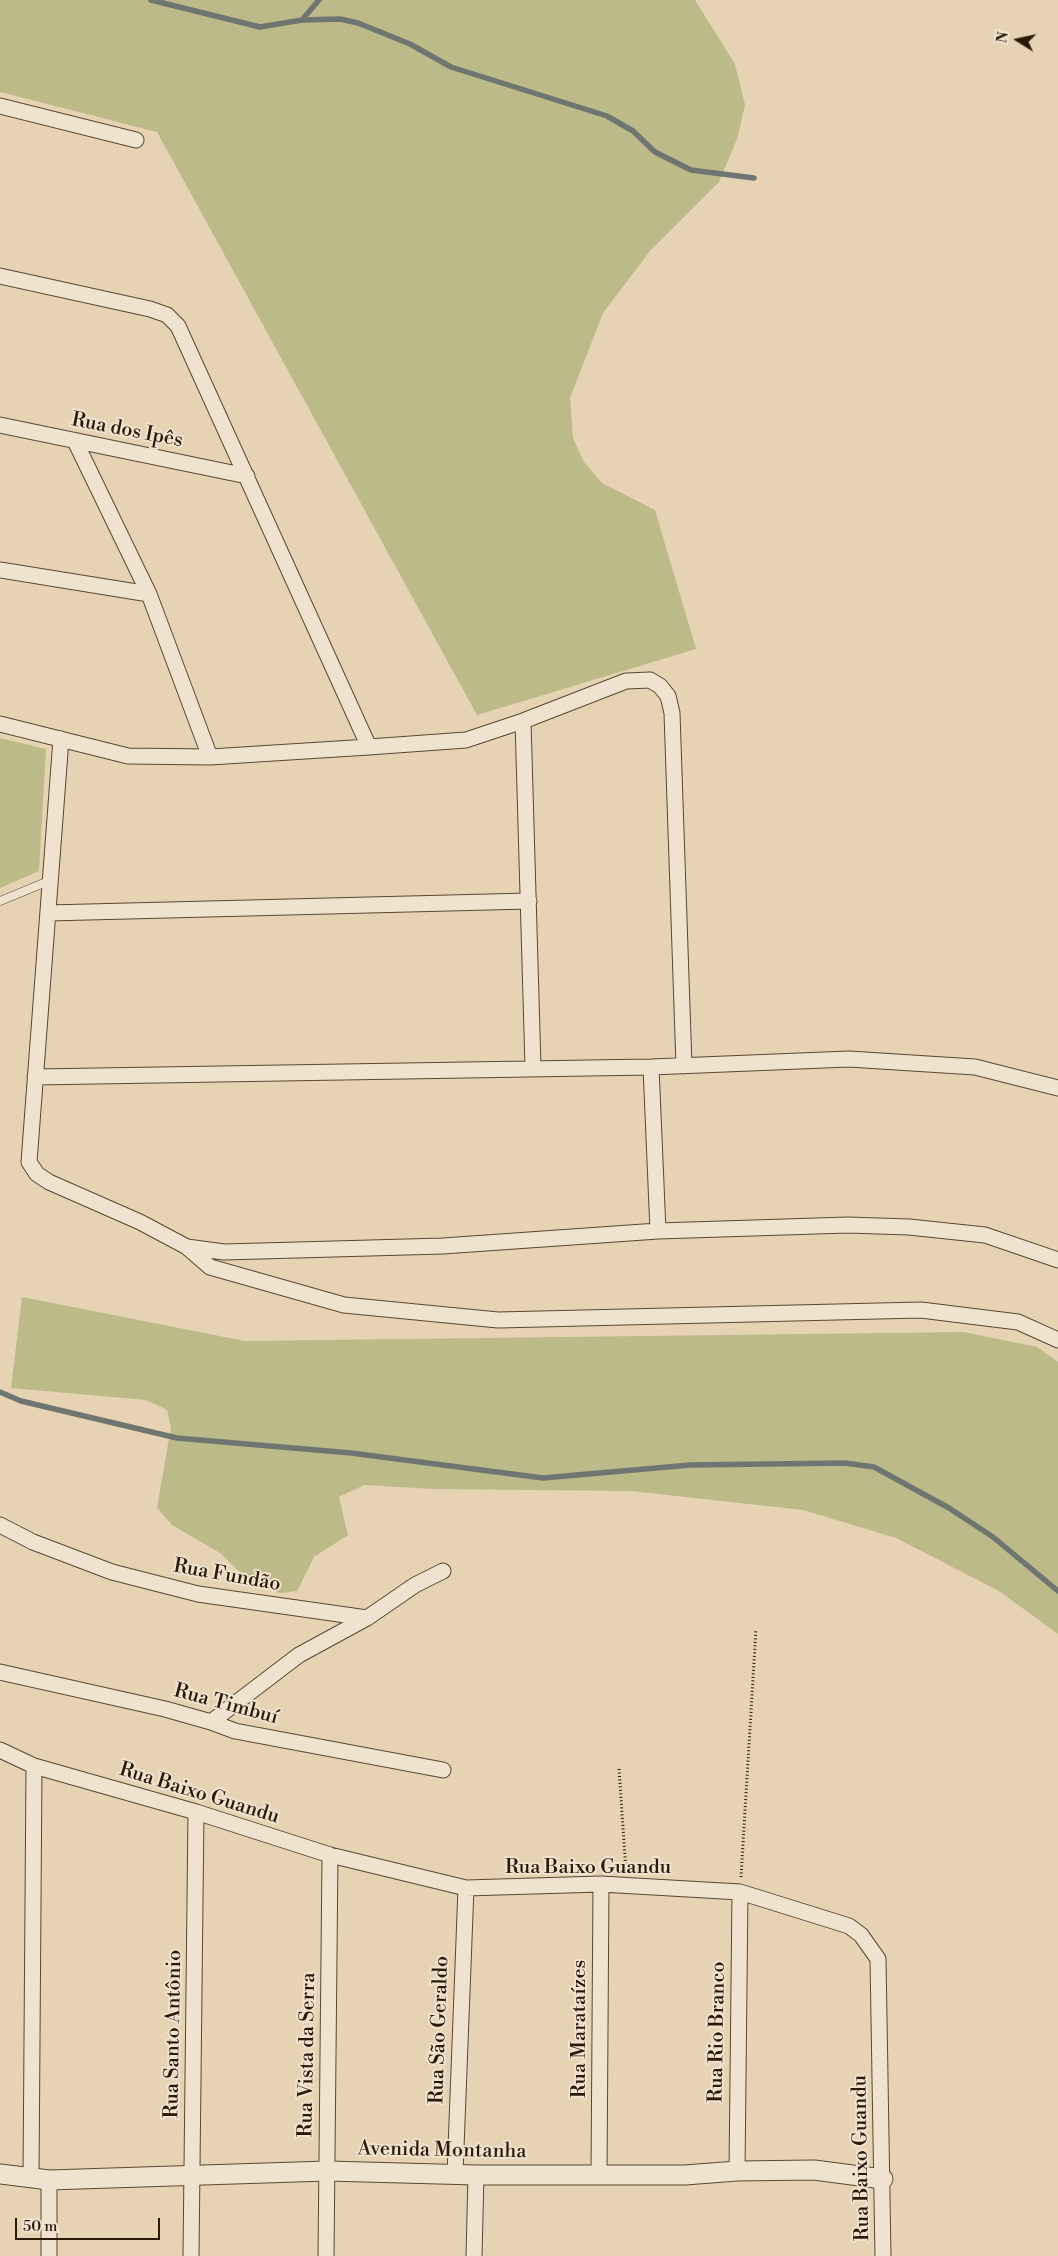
<!DOCTYPE html>
<meta charset="utf-8">
<style>
body{margin:0}
#map{position:relative;width:1058px;height:2256px;overflow:hidden;background:#e6d3b4;font-family:"Libre Bodoni",serif}
canvas{display:block}
.north{position:absolute;left:993px;top:15px;width:50px;height:50px;-webkit-text-stroke:4px #efe2ce;paint-order:stroke;rotate:280deg;font-size:14px;font-weight:700;line-height:20px;text-align:center;color:#2a1904}
.north::after{content:'';display:block;margin:auto;width:18px;height:22px;background:#2a1904;clip-path:polygon(50% 0,100% 100%,50% 72%,0 100%)}
.scale{position:absolute;left:15px;top:2218px;width:145px;height:22px;box-sizing:border-box;border:2px solid #2a1904;border-top:0;padding-left:6px;font-size:15px;line-height:18px;white-space:nowrap;color:#2a1904;-webkit-text-stroke:4px #efe2ce;paint-order:stroke}
</style>
<div id="map">
<canvas width="1058" height="2256"></canvas>
<div class="north">N</div>
<div class="scale">50 m</div>
</div>
<script>
const c = document.querySelector('canvas').getContext('2d');
c.lineJoin = 'round';
function paint(path, color) { c.fillStyle = color; c.fill(path, 'evenodd'); }
const shape = rows => new Path2D(rows.map(r => 'M' + r).join(''));
function stroke(path, color, width, dash) { c.strokeStyle = color; c.lineWidth = width; c.lineCap = dash ? 'butt' : 'round'; c.setLineDash(dash || []); c.stroke(path); }
function label(font, color, halo, rows, align = 'center') {
  c.font = font + ' "Libre Bodoni",serif'; c.lineWidth = 4; c.setLineDash([]); c.textBaseline = 'middle'; c.strokeStyle = halo; c.fillStyle = color; for (const [text, x, y, turn = 0] of rows) {
    c.save(); c.translate(x, y); c.rotate((+turn || 0) * Math.PI / 180); c.textAlign = isNaN(turn) ? turn : align; if (halo) c.strokeText(text, 0, 0); c.fillText(text, 0, 0); c.restore();
  }
}
paint(shape([
 [0,0,695,0,735,64,745,105,737,139,719,182,650,251,603,313,570,398,573,438,584,462,602,483,655,510,696,649,477,715,157,132,0,92],
 [0,738,46,749,39,871,0,888],
 [22,1297,245,1341,964,1332,1037,1347,1058,1362,1058,1634,999,1591,896,1538,803,1510,631,1491,433,1489,364,1485,339,1497,348,1535,314,1557,297,1591,280,1593,245,1577,220,1553,172,1525,157,1508,171,1427,167,1410,146,1400,11,1388]
]), '#bcba88');
stroke(shape([
 [151,0,260,27,302,20,340,19,358,23,410,44,451,67,607,116,633,131,655,152,691,170,754,178],
 [302,20,319,0],
 [0,1392,21,1401,177,1438,351,1453,543,1478,690,1465,845,1463,874,1467,949,1508,993,1537,1058,1591]
]), '#6f7671', 5.5);
const service = shape([
 [0,901,51,880]
]);
const minor = shape([
 [0,106,136,140],
 [0,276,150,309,167,315,178,326,369,747],
 [0,425,247,476],
 [75,441,149,594,210,757],
 [0,570,149,594],
 [523,721,533,1067],
 [0,724,128,756,210,757,369,747,466,740,523,721,626,681,650,680,660,686,668,696,672,713,684,1066],
 [61,739,29,1162,37,1174,49,1182,140,1222,187,1247,224,1252,443,1246,658,1231,848,1225,909,1227,985,1235,1058,1260],
 [48,913,529,901],
 [651,1067,658,1231],
 [35,1077,651,1067,849,1059,975,1067,1058,1088],
 [187,1247,210,1267,344,1305,498,1320,921,1310,1018,1322,1058,1340],
 [0,1525,33,1542,112,1572,198,1594,367,1618],
 [0,1672,165,1709,211,1722,235,1731,443,1770],
 [211,1722,299,1655,367,1618,415,1585,443,1571],
 [0,1750,34,1766,196,1812,330,1855,466,1888,601,1884,740,1892,849,1926,861,1935,878,1959,883,2256],
 [737,2171,740,1892],
 [455,2174,466,1888],
 [599,2175,601,1884],
 [31,2178,34,1766],
 [49,2256,49,2180],
 [191,2256,196,1812],
 [326,2256,330,1855],
 [474,2256,476,2175]
]);
const tertiary = shape([
 [0,2174,49,2180,327,2171,476,2175,685,2175,737,2171,814,2170,883,2179]
]);
stroke(service, '#594830', 9);
stroke(minor, '#594830', 17);
stroke(tertiary, '#594830', 21);
stroke(shape([
 [619,1769,626,1871],
 [741,1877,756,1629]
]), '#2a1904', 3, [1, 2.5]);
stroke(service, '#efe2ce', 8);
stroke(minor, '#efe2ce', 15);
stroke(tertiary, '#efe2ce', 19);
label('20px', '#2a1904', '#efe2ce', [
 ["Rua dos Ipês",127,431,11],
 ["Rua Fundão",227,1576,10],
 ["Rua Timbuí",226,1705,15],
 ["Rua Baixo Guandu",199,1794,17],
 ["Rua Baixo Guandu",588,1868],
 ["Rua Marataízes",580,2029,-90],
 ["Rua São Geraldo",440,2030,-88],
 ["Rua Rio Branco",718,2032,-89],
 ["Rua Santo Antônio",174,2034,-89],
 ["Rua Vista da Serra",308,2055,-89],
 ["Avenida Montanha",442,2151,1],
 ["Rua Baixo Guandu",862,2158,-91]
]);
</script>
